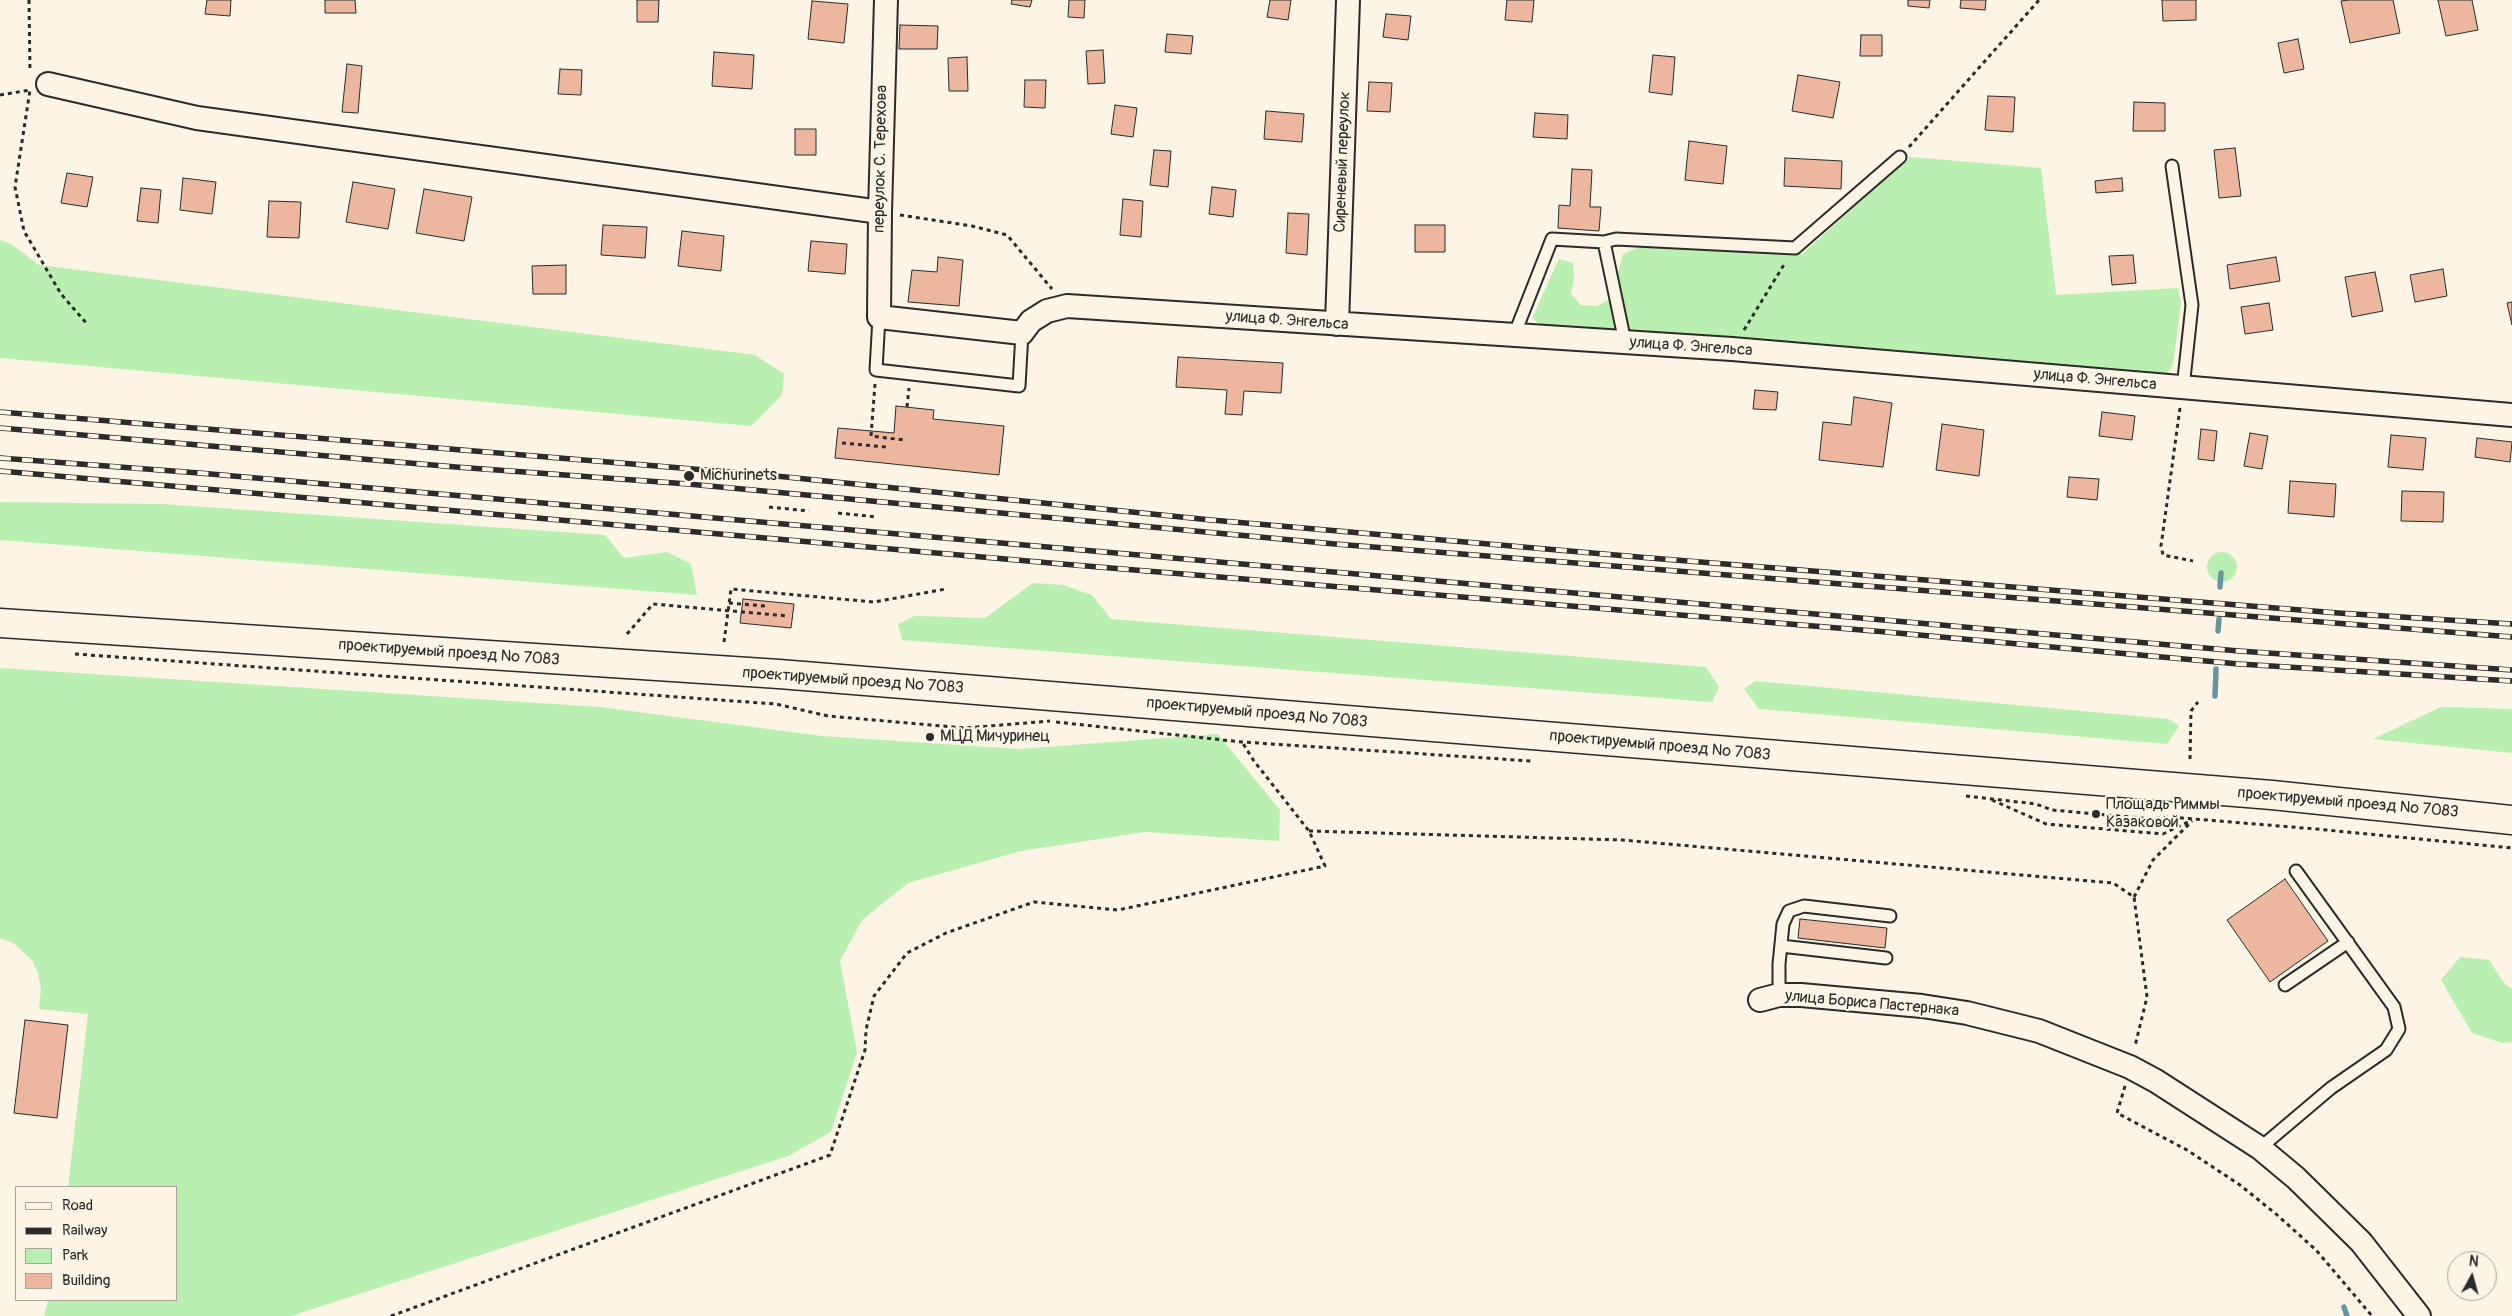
<!DOCTYPE html>
<meta charset="utf-8">
<style>
body{margin:0}
#map{position:relative;width:2512px;height:1316px;overflow:hidden;background:#fcf5e5;font-family:Pangolin,sans-serif}
canvas{display:block}
.legend{position:absolute;left:15px;top:1186px;width:162px;height:115px;box-sizing:border-box;background:#fcf5e5;border:1px solid #a8a49b;margin:0;padding:6px 9px;list-style:none;font-size:15px;color:#2b2b2b}
.legend li{display:flex;align-items:center;gap:10px;height:25px}
.legend b{width:25px;border:1px solid #a8a49b}
.north{position:absolute;left:2447px;top:1251px;width:50px;height:50px;box-sizing:border-box;background:#fcf5e5;border:1px solid #a8a49b;border-radius:50%;rotate:7deg;font-size:14px;font-weight:700;line-height:20px;text-align:center;color:#2b2b2b}
.north::after{content:'';display:block;margin:auto;width:18px;height:22px;background:#2b2b2b;clip-path:polygon(50% 0,100% 100%,50% 72%,0 100%)}
</style>
<div id="map">
<canvas width="2512" height="1316"></canvas>
<ul class="legend">
<li><b style="height:6px;background:#fcf5e5"></b>Road</li>
<li><b style="height:6px;background:#2b2b2b"></b>Railway</li>
<li><b style="height:14px;background:#b9efb1"></b>Park</li>
<li><b style="height:14px;background:#ecb79e"></b>Building</li>
</ul>
<div class="north">N</div>
</div>
<script>
const c = document.querySelector('canvas').getContext('2d');
c.lineJoin = 'round';
function paint(path, color) { c.fillStyle = color; c.fill(path, 'evenodd'); }
const shape = rows => new Path2D(rows.map(r => 'M' + r).join(''));
function stroke(path, color, width, dash) { c.strokeStyle = color; c.lineWidth = width; c.lineCap = dash ? 'butt' : 'round'; c.setLineDash(dash || []); c.stroke(path); }
function label(font, color, halo, rows, align = 'center') {
  c.font = font + ' Pangolin,sans-serif'; c.lineWidth = 4; c.setLineDash([]); c.textBaseline = 'middle'; c.strokeStyle = halo; c.fillStyle = color; for (const [text, x, y, turn = 0] of rows) {
    c.save(); c.translate(x, y); c.rotate((+turn || 0) * Math.PI / 180); c.textAlign = isNaN(turn) ? turn : align; if (halo) c.strokeText(text, 0, 0); c.fillText(text, 0, 0); c.restore();
  }
}
paint(shape([
 [1910,157,2041,168,2056,295,2178,288,2181,303,2173,365,2166,375,1542,326,1532,318,1559,259,1573,263,1574,278,1571,294,1581,305,1597,306,1612,298,1623,254,1639,247,1802,254],
 [0,240,11,244,39,265,755,355,784,374,782,395,751,426,0,358],
 [0,502,162,504,605,535,624,558,667,552,691,564,697,595,0,540],
 '2207 567a15 15 0 1 1 30 0a15 15 0 1 1-30 0Z',
 [1033,583,1063,585,1092,595,1111,619,1706,667,1719,687,1712,702,902,640,898,624,915,616,985,618],
 [0,668,600,707,822,736,1019,749,1218,734,1280,810,1279,841,1145,832,1021,851,908,883,862,920,840,961,857,1052,831,1132,788,1156,291,1316,44,1316,48,1300,176,1300,176,1187,68,1187,88,1014,39,1009,41,989,38,973,32,960,13,943,0,938],
 [1755,681,2169,719,2179,726,2167,744,1759,709,1744,689],
 [2441,707,2512,709,2512,753,2373,739],
 [2460,957,2489,960,2504,983,2512,989,2512,1042,2502,1043,2472,1033,2441,980]
]), '#b9efb1');
stroke(shape([
 [2220,587,2221,573],
 [2218,631,2219,619],
 [2215,696,2216,669],
 [2344,1307,2347,1316]
]), '#6893a2', 5.5);
const building = shape([
 [207,0,231,0,230,16,205,14,207,0],
 [325,0,355,0,356,13,325,13,325,0],
 [637,0,659,0,658,22,637,22,637,0],
 [1012,0,1032,0,1030,7,1011,4,1012,0],
 [1069,0,1085,0,1084,18,1068,17,1069,0],
 [1270,0,1291,0,1288,20,1267,17,1270,0],
 [1507,0,1534,0,1532,22,1505,20,1507,0],
 [1908,0,1930,0,1929,8,1908,6,1908,0],
 [1961,0,1986,0,1985,10,1960,8,1961,0],
 [2162,0,2196,0,2196,20,2163,21,2162,0],
 [2348,0,2393,0,2400,33,2350,43,2341,1,2348,0],
 [2438,0,2472,0,2478,30,2446,36,2438,0],
 [812,1,848,4,844,43,808,39,812,1],
 [1386,14,1411,16,1408,40,1383,37,1386,14],
 [900,25,938,26,937,49,899,49,900,25],
 [1167,34,1193,36,1191,54,1165,52,1167,34],
 [1861,35,1882,35,1882,56,1860,56,1861,35],
 [2298,39,2304,69,2284,73,2278,43,2298,39],
 [1103,50,1105,83,1088,84,1086,51,1103,50],
 [714,52,754,55,752,89,712,86,714,52],
 [1653,55,1675,57,1672,95,1649,92,1653,55],
 [967,57,968,91,949,91,948,58,967,57],
 [347,64,362,66,358,113,342,112,347,64],
 [560,69,582,70,581,95,558,94,560,69],
 [1798,75,1840,82,1833,118,1792,111,1798,75],
 [1025,80,1046,80,1045,108,1024,107,1025,80],
 [1369,82,1392,83,1390,112,1367,111,1369,82],
 [1988,96,2015,97,2013,132,1985,130,1988,96],
 [2134,102,2165,103,2165,131,2133,131,2134,102],
 [1115,105,1137,108,1133,137,1111,134,1115,105],
 [1266,111,1304,114,1302,142,1264,139,1266,111],
 [1535,113,1568,115,1567,139,1533,137,1535,113],
 [795,129,816,129,816,155,795,155,795,129],
 [1689,141,1727,146,1723,184,1685,180,1689,141],
 [2235,148,2241,196,2219,198,2214,150,2235,148],
 [1154,150,1171,151,1168,187,1150,185,1154,150],
 [1785,158,1842,161,1841,189,1784,186,1785,158],
 [1572,169,1592,170,1590,207,1601,207,1599,231,1558,228,1559,205,1570,206,1572,169],
 [67,173,93,177,87,207,61,203,67,173],
 [183,178,216,182,212,214,180,210,183,178],
 [2122,178,2123,191,2096,193,2095,181,2122,178],
 [353,182,395,189,388,229,346,222,353,182],
 [1212,187,1236,190,1233,217,1209,214,1212,187],
 [141,188,161,190,158,223,137,221,141,188],
 [424,189,472,197,464,241,416,233,424,189],
 [1123,199,1143,201,1141,237,1120,235,1123,199],
 [269,201,301,202,299,238,267,237,269,201],
 [1288,213,1309,214,1307,255,1286,253,1288,213],
 [603,225,647,227,645,258,601,255,603,225],
 [1415,225,1445,225,1445,252,1415,252,1415,225],
 [682,231,724,236,721,271,678,266,682,231],
 [811,241,847,244,845,274,808,271,811,241],
 [2133,255,2136,283,2112,285,2109,256,2133,255],
 [938,257,963,260,959,306,908,302,912,270,937,272,938,257],
 [2276,257,2280,281,2230,289,2227,265,2276,257],
 [566,265,566,294,533,294,532,266,566,265],
 [2443,269,2447,296,2415,302,2410,275,2443,269],
 [2375,272,2383,311,2352,317,2345,277,2375,272],
 [2512,302,2512,325,2507,303,2512,302],
 [2269,303,2273,330,2245,334,2241,307,2269,303],
 [1178,357,1283,363,1281,393,1244,391,1242,415,1225,414,1227,390,1176,387,1178,357],
 [1755,390,1778,392,1776,410,1753,409,1755,390],
 [1854,397,1892,403,1883,467,1819,460,1823,422,1851,425,1854,397],
 [896,406,934,410,933,419,1004,426,999,475,835,458,838,428,894,433,896,406],
 [2102,412,2135,416,2132,440,2099,436,2102,412],
 [1942,424,1984,430,1979,476,1936,470,1942,424],
 [2201,429,2217,431,2214,461,2198,459,2201,429],
 [2250,433,2268,436,2262,469,2244,466,2250,433],
 [2391,435,2426,438,2423,470,2388,467,2391,435],
 [2477,438,2512,442,2510,462,2475,457,2477,438],
 [2069,477,2099,479,2097,500,2067,497,2069,477],
 [2290,481,2336,484,2334,517,2288,513,2290,481],
 [2402,491,2444,492,2443,522,2401,521,2402,491],
 [743,599,794,604,791,628,740,623,743,599],
 [2285,879,2328,941,2270,982,2227,920,2285,879],
 [1800,919,1887,928,1885,948,1798,938,1800,919],
 [25,1020,68,1025,57,1118,14,1113,25,1020]
]);
paint(building, '#ecb79e');
stroke(building, '#2b2b2b', 1);
const lane = shape([
 [2172,166,2192,305,2183,388],
 [1604,242,1625,342],
 [879,317,876,370,1019,386,1022,333],
 [1515,333,1552,239,1604,242,1616,239,1795,248,1900,157],
 [1781,946,1886,958],
 [2285,985,2348,942],
 [1779,995,1779,964,1783,924,1789,911,1804,906,1890,916],
 [2260,1148,2331,1088,2386,1050,2399,1029,2394,1007,2296,871]
]);
const street = shape([
 [886,0,880,212,879,317,1022,333,1031,321,1047,311,1067,306,1732,349,2512,415],
 [48,84,197,118,880,212],
 [1337,324,1348,0],
 [1760,1000,1779,995,1801,995,1922,1006,1967,1013,2039,1031,2130,1067,2156,1081,2260,1148,2296,1178,2361,1242,2419,1316]
]);
const secondary = shape([
 [0,623,779,674,2272,795,2512,820]
]);
stroke(lane, '#2b2b2b', 15);
stroke(street, '#2b2b2b', 26);
stroke(secondary, '#2b2b2b', 31);
stroke(shape([
 [29,0,30,72],
 [0,95,30,90,15,187,24,231,61,294,88,325],
 [1909,147,2039,0],
 [900,215,972,226,1007,235,1052,289],
 [1744,330,1785,263],
 [875,384,871,436,904,440],
 [907,407,909,388],
 [2180,408,2161,546,2163,555,2193,561],
 [842,443,886,447],
 [769,507,809,511],
 [838,513,877,517],
 [729,603,765,606],
 [627,634,653,604,788,616],
 [724,642,731,589,874,602,946,589],
 [75,654,776,704,828,716,965,728,1050,721],
 [1056,722,1242,742,1531,761],
 [2190,759,2191,711,2198,702],
 [1966,796,2036,804,2052,810,2152,819,2170,817,2316,829,2512,848],
 [1992,800,2046,824,2163,834,2192,820],
 [1309,831,1622,840,2113,883,2134,897,2147,997,2135,1046],
 [2134,897,2153,860,2192,821],
 [2125,1086,2117,1113,2187,1150,2240,1185,2276,1214,2316,1250,2372,1316],
 [391,1316,830,1155,865,1050,866,1030,874,996,907,953,946,933,1034,902,1118,910,1325,866,1309,831,1254,761,1242,742]
]), '#2b2b2b', 3, [4, 4]);
stroke(lane, '#fcf5e5', 11);
stroke(street, '#fcf5e5', 22);
stroke(secondary, '#fcf5e5', 28);
const rail = shape([
 [0,412,766,475,1211,520,1650,558,2338,613,2512,624],
 [0,428,456,467,688,484,1335,544,2512,637],
 [0,458,199,473,2239,651,2512,670],
 [0,471,1062,564,1886,632,2239,664,2512,681]
]);
stroke(rail, '#2b2b2b', 5.5);
stroke(rail, '#fcf5e5', 4, [11]);
for (const [x, y, r, color] of [
 [689,476,6,"#2b2b2b"],
 [930,737,5,"#2b2b2b"],
 [2096,814,5,"#2b2b2b"]
]) { const dot = new Path2D(); dot.arc(x, y, r, 0, 2 * Math.PI); c.fillStyle = color; c.fill(dot); stroke(dot, '#fcf5e5', 2); }
label('16px', '#2b2b2b', '#fcf5e5', [
 ["переулок С. Терехова",881,159,-89],
 ["Сиреневый переулок",1343,162,-88],
 ["улица Ф. Энгельса",1287,321,4],
 ["улица Ф. Энгельса",1691,347,4],
 ["улица Ф. Энгельса",2095,380,5],
 ["проектируемый проезд № 7083",449,653,4],
 ["проектируемый проезд № 7083",853,681,4],
 ["проектируемый проезд № 7083",1257,713,5],
 ["проектируемый проезд № 7083",1660,746,5],
 ["проектируемый проезд № 7083",2348,803,5],
 ["улица Бориса Пастернака",1872,1004,5]
]);
label('16px', '#2b2b2b', '#fcf5e5', [
 ["Michurinets",700,476],
 ["МЦД Мичуринец",940,737],
 ["Площадь Риммы",2106,805],
 ["Казаковой",2106,823]
], 'left');
</script>
